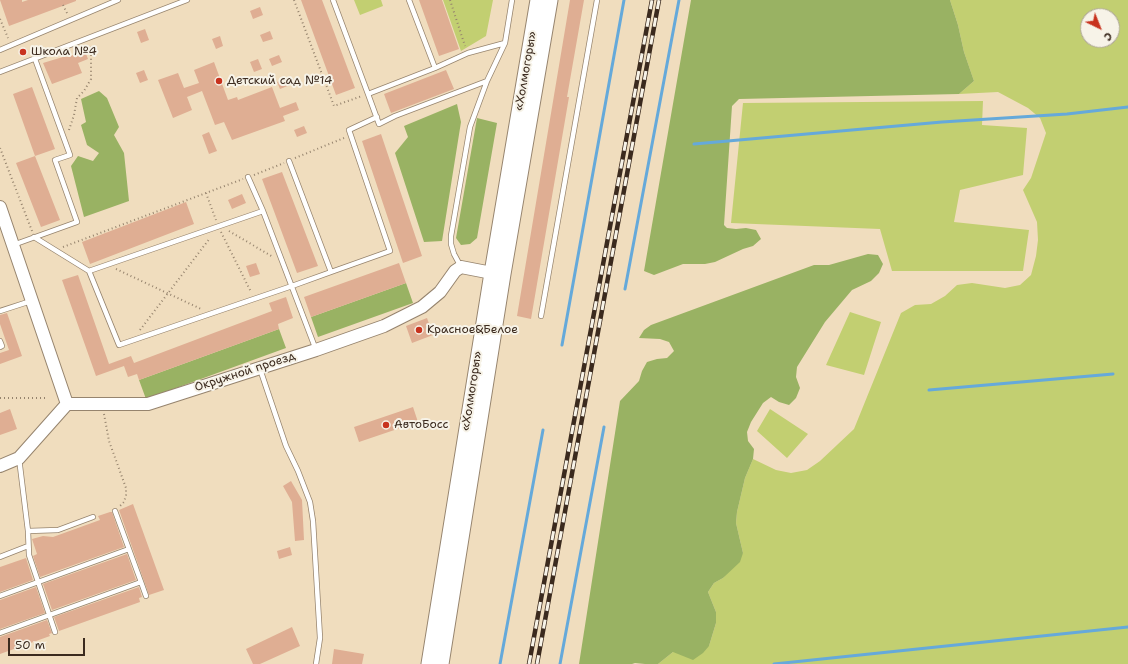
<!DOCTYPE html>
<meta charset="utf-8">
<style>
body{margin:0}
#map{position:relative;width:1128px;height:664px;overflow:hidden;background:#f0ddbe;font-family:"Shantell Sans",sans-serif}
canvas{display:block}
.north{position:absolute;left:1080px;top:8px;width:40px;height:40px;box-sizing:border-box;background:#f7f3e8;border:1px solid #aca397;border-radius:50%;rotate:137deg;font-size:11px;font-weight:700;line-height:16px;text-align:center;color:#3b2a1e}
.north::after{content:'';display:block;margin:auto;width:14px;height:18px;background:#c8321e;clip-path:polygon(50% 0,100% 100%,50% 72%,0 100%)}
.scale{position:absolute;left:8px;top:638px;width:77px;height:18px;box-sizing:border-box;border:2px solid #3b2a1e;border-top:0;padding-left:5px;font-size:12px;line-height:14px;white-space:nowrap;color:#3b2a1e;-webkit-text-stroke:3px #f7f3e8;paint-order:stroke}
</style>
<div id="map">
<canvas width="1128" height="664"></canvas>
<div class="north">С</div>
<div class="scale">50 m</div>
</div>
<script>
const c = document.querySelector('canvas').getContext('2d');
c.lineJoin = 'round';
function paint(path, color) { c.fillStyle = color; c.fill(path, 'evenodd'); }
const shape = rows => new Path2D(rows.map(r => 'M' + r).join(''));
function stroke(path, color, width, dash) { c.strokeStyle = color; c.lineWidth = width; c.lineCap = dash ? 'butt' : 'round'; c.setLineDash(dash || []); c.stroke(path); }
function label(font, color, halo, rows, align = 'center') {
  c.font = font + ' "Shantell Sans",sans-serif'; c.lineWidth = 4; c.setLineDash([]); c.textBaseline = 'middle'; c.strokeStyle = halo; c.fillStyle = color; for (const [text, x, y, turn = 0] of rows) {
    c.save(); c.translate(x, y); c.rotate((+turn || 0) * Math.PI / 180); c.textAlign = isNaN(turn) ? turn : align; if (halo) c.strokeText(text, 0, 0); c.fillText(text, 0, 0); c.restore();
  }
}
paint(shape([
 [354,0,381,0,383,6,360,15],
 [443,0,493,0,486,36,461,51],
 [950,0,1128,0,1128,664,658,664,673,652,709,646,716,623,716,612,708,592,714,583,723,578,743,553,736,523,737,512,745,478,753,459,776,470,791,473,807,470,820,461,854,429,901,313,915,305,931,304,945,296,957,285,972,283,1005,288,1020,285,1031,275,1036,256,1038,240,1037,222,1023,190,1031,178,1046,133,1040,118,1028,108,998,92,959,94,974,81,964,52,958,25],
 [1088,16,1112,16,1112,40,1088,40],
 [983,101,982,125,1027,128,1023,175,960,190,954,222,1029,230,1023,271,892,271,880,229,731,223,743,103],
 [850,312,881,322,864,375,826,365],
 [770,409,808,434,787,458,757,431]
]), '#c2cf71');
paint(shape([
 [691,0,950,0,958,25,964,52,974,81,959,94,739,99,732,106,724,225,727,228,736,229,746,228,756,230,761,239,753,246,743,249,715,262,705,264,683,264,654,275,644,271],
 [99,91,107,98,119,127,114,135,124,153,129,201,84,217,71,166,78,156,93,161,99,153,87,145,81,125,86,122,81,99],
 [457,104,461,122,442,241,424,242,395,153,408,137,404,126],
 [477,118,497,123,477,238,470,244,461,245,456,238],
 [868,254,878,255,883,264,879,273,871,281,852,290,825,322,797,367,796,377,800,388,796,398,789,405,779,402,771,397,763,403,751,422,747,432,748,441,754,449,753,459,745,478,737,512,736,523,743,553,740,562,723,578,714,583,708,592,716,612,716,623,709,646,703,653,693,660,673,652,658,664,645,664,635,663,632,664,579,664,620,401,639,381,642,371,647,362,657,359,667,358,674,351,669,342,660,339,639,338,644,330,651,325,814,265,829,265],
 [406,283,413,303,318,337,311,317],
 [279,329,286,348,146,399,139,380]
]), '#99b263');
stroke(shape([
 [694,144,942,122,1067,114,1128,107],
 [625,289,679,0],
 [562,345,624,0],
 [929,390,1113,374],
 [500,664,543,430],
 [560,664,604,427],
 [774,664,1128,627]
]), '#65a9da', 3);
paint(shape([
 [0,0,22,0,22,2,28,0,76,0,76,1,9,26],
 [301,0,322,0,355,88,336,95],
 [419,0,442,0,459,49,439,56],
 [570,0,584,0,567,97,569,97,531,319,517,316],
 [260,7,263,15,253,19,250,11],
 [145,29,149,40,141,43,137,32],
 [270,31,273,39,263,42,260,35],
 [220,36,223,46,216,49,212,39],
 [85,51,88,59,78,63,82,73,52,84,43,63,66,56,67,57],
 [279,55,282,62,272,66,269,59],
 [258,59,262,69,254,72,250,62],
 [214,62,228,100,237,97,238,100,272,87,280,108,296,102,299,110,283,116,285,121,232,140,224,122,215,125,202,91,187,97,192,110,173,118,158,80,178,73,184,88,199,83,194,70],
 [144,70,148,80,140,83,136,73],
 [446,70,454,89,391,113,384,94],
 [287,78,290,85,280,89,277,82],
 [32,87,55,149,35,156,13,94],
 [304,126,307,133,297,137,294,130],
 [209,132,217,151,209,154,202,135],
 [381,134,422,256,403,263,362,141],
 [35,156,60,220,41,227,16,163],
 [282,172,318,266,297,273,262,179],
 [242,194,246,203,232,209,228,200],
 [186,202,194,224,90,264,82,242],
 [256,263,260,274,250,277,246,266],
 [399,263,406,283,311,317,304,297],
 [78,275,109,364,131,356,134,363,272,311,269,303,286,297,293,318,278,324,279,329,139,380,137,374,128,377,124,366,96,376,62,280],
 [7,313,22,356,0,364,0,353,9,350,0,324,0,315],
 [427,318,433,335,412,343,406,326],
 [413,407,418,422,359,442,354,427],
 [10,409,17,429,0,435,0,413],
 [291,481,302,500,304,540,295,541,292,502,283,486],
 [133,504,164,590,149,595,119,510],
 [110,512,112,512,124,547,40,577,33,556,37,554,32,539,43,536,53,537,100,520,98,516],
 [290,547,292,555,279,559,277,551],
 [127,554,136,580,52,610,43,584],
 [26,558,33,580,0,592,0,567],
 [36,587,45,613,0,629,0,600],
 [139,587,142,597,139,598,140,602,59,631,54,617],
 [47,620,52,633,49,634,50,636,0,654,0,637],
 [292,627,300,646,260,664,253,664,246,649],
 [334,649,364,654,362,664,332,664]
]), '#dfae93');
const service = shape([
 [333,0,368,94],
 [409,0,435,68,468,53,505,43],
 [0,50,118,0],
 [435,68,368,94,379,124,395,116,487,81],
 [0,72,187,0],
 [248,177,263,211,316,350],
 [34,237,89,271,119,345,292,286,331,272,289,161],
 [13,245,77,222,55,160,70,155,35,59],
 [461,267,454,254,451,244,451,236,470,127,487,81,505,43,512,0],
 [89,271,263,211],
 [331,272,390,251,349,130,377,117],
 [0,311,31,301],
 [541,316,597,0],
 [0,341,2,346,0,347],
 [260,369,286,446,298,471,310,502,313,521,320,638,316,664],
 [19,458,28,531,29,555,55,632],
 [28,531,58,530,93,517],
 [0,557,28,546],
 [141,582,146,596],
 [0,596,129,549],
 [0,633,141,582,115,511]
]);
const tertiary = shape([
 [0,207,67,404],
 [0,466,19,458,67,404,148,404,316,350,384,326,422,307,440,292,455,271,461,267,492,273]
]);
const trunk = shape([
 [429,664,492,273,538,0],
 [441,664,503,274,550,0]
]);
stroke(service, '#96846e', 6);
stroke(tertiary, '#96846e', 14);
stroke(trunk, '#96846e', 17);
stroke(shape([
 [294,0,334,106,362,96],
 [450,0,465,46],
 [63,5,68,15],
 [0,19,8,38],
 [69,130,74,115,77,98,84,91,91,79,91,44],
 [0,148,32,231],
 [295,158,344,138],
 [254,175,284,163],
 [206,193,216,220],
 [229,231,273,257],
 [221,232,251,292],
 [63,247,243,179],
 [116,269,201,309],
 [140,330,210,238],
 [0,398,48,398],
 [104,414,109,441,126,488,126,495,124,502,120,506]
]), '#96846e', 2, [1, 3]);
stroke(service, '#fff', 4.5);
stroke(tertiary, '#fff', 12);
stroke(trunk, '#fff', 15);
const rail = shape([
 [529,664,652,0],
 [537,664,659,0]
]);
stroke(rail, '#3b2a1e', 4.5);
stroke(rail, '#f7f3e8', 3, [9]);
for (const [x, y, r, color] of [
 [23,52,4,"#c8321e"],
 [219,81,4,"#c8321e"],
 [419,330,4,"#c8321e"],
 [386,425,4,"#c8321e"]
]) { const dot = new Path2D(); dot.arc(x, y, r, 0, 2 * Math.PI); c.fillStyle = color; c.fill(dot); stroke(dot, '#f7f3e8', 1.5); }
label('12px', '#3b2a1e', '#f7f3e8', [
 ["Школа №4",31,52],
 ["Детский сад №14",227,81],
 ["Красное&Белое",427,330],
 ["АвтоБосс",394,425]
], 'left');
label('12px', '#3b2a1e', '#f7f3e8', [
 ["«Холмогоры»",526,71,-80],
 ["Окружной проезд",245,372,-18],
 ["«Холмогоры»",472,391,-81]
]);
</script>
